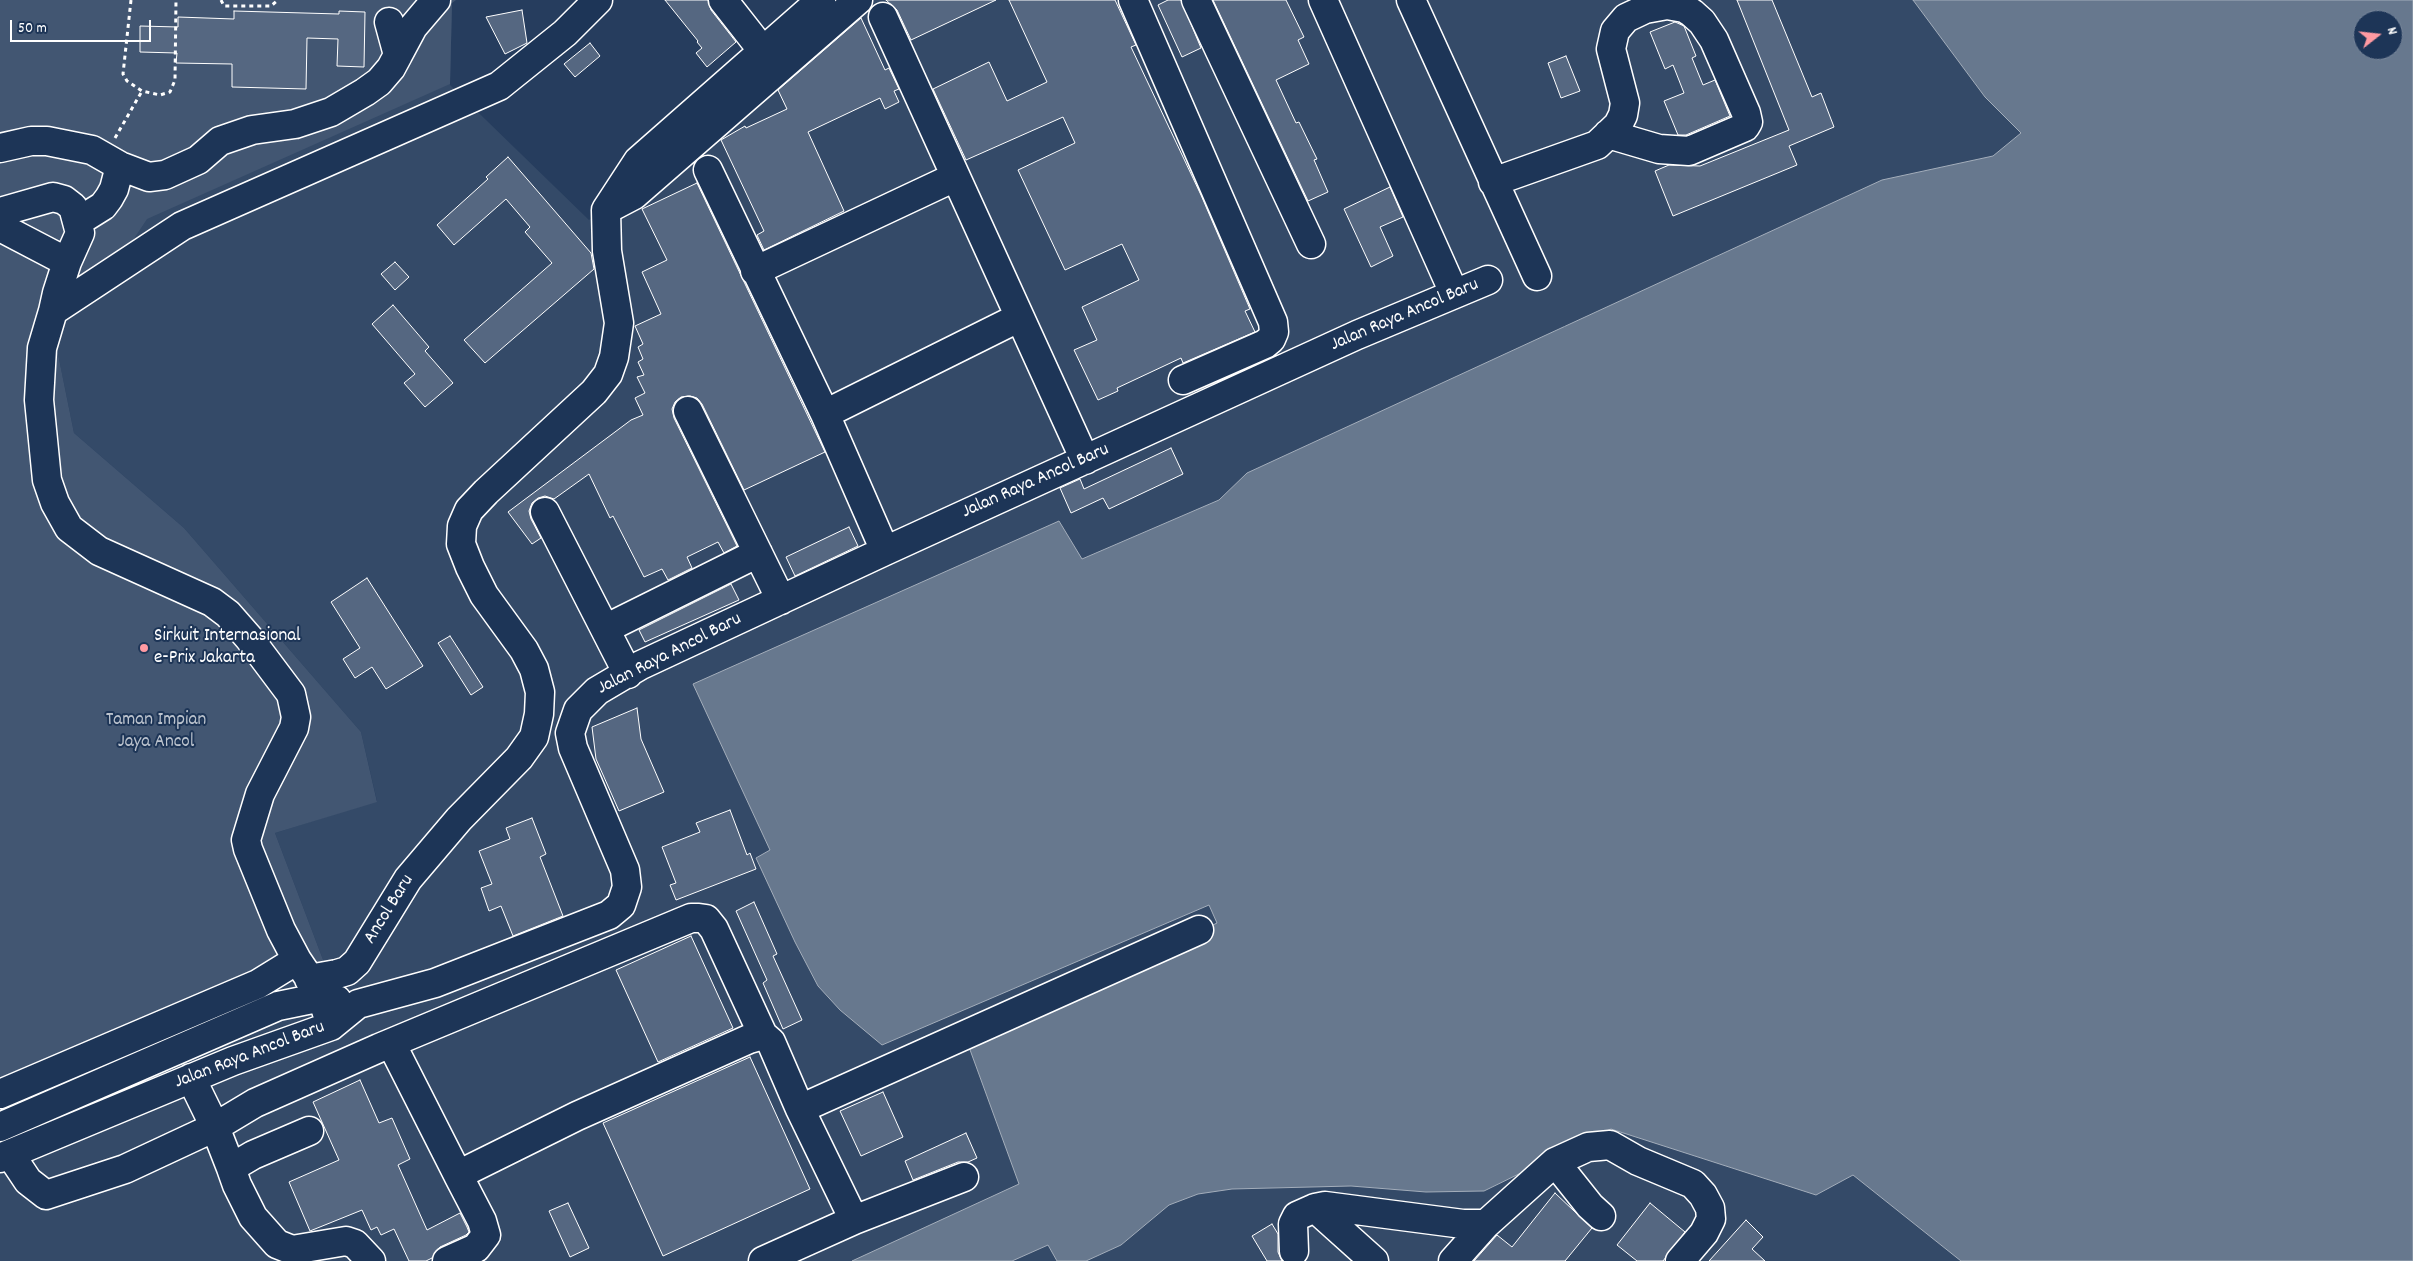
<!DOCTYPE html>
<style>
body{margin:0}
#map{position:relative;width:2413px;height:1261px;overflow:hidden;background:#263d5e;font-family:Dekko,sans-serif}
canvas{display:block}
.north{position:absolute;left:2353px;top:10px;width:50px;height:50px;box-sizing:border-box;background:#1d3557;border:1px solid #77869a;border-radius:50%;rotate:74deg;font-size:14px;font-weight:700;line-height:20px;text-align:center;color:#fff}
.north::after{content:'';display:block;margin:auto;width:18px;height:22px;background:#ff9aa2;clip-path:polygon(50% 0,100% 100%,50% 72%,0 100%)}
.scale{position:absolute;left:10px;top:20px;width:141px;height:22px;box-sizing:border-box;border:2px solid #fff;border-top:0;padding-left:6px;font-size:15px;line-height:18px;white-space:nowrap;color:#fff;-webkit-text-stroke:4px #1d3557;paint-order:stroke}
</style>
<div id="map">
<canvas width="2413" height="1261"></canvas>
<div class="north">N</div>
<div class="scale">50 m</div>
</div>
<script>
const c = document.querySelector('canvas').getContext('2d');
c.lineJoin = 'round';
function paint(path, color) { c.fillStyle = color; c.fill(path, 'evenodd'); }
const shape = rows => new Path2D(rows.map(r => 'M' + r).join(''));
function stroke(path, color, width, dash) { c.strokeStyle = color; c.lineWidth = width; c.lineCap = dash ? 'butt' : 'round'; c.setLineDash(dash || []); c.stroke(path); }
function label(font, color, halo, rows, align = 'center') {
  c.font = font + ' Dekko,sans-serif'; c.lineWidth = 4; c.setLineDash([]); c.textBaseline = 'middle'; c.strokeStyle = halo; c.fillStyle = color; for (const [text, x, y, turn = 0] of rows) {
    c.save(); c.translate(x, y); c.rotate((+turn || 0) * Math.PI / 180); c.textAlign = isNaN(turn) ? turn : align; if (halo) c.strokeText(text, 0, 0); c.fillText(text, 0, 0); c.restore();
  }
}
paint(shape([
 [0,0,452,3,450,85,589,220,851,0,1913,0,1985,97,2021,133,1993,156,1882,180,1247,473,1219,500,1081,559,1059,521,770,850,757,858,818,986,882,1045,1209,905,1218,924,970,1047,1048,1245,1057,1261,0,1261,0,1109,295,976,325,965,275,833,377,801,361,732,184,528,74,433,57,349,64,306],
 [1611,1129,1815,1195,1853,1175,1961,1261,1086,1261,1121,1245,1169,1205,1198,1194,1232,1189,1351,1186,1426,1192,1484,1191]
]), '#344a68');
paint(shape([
 [0,0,456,0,452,3,450,84,147,219,127,249,64,306,57,349,74,433,184,528,361,732,377,802,275,833,325,965,295,976,0,1109]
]), '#425672');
const water = shape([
 [1913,0,2413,0,2413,1261,1961,1261,1853,1175,1816,1195,1611,1129,1484,1191,1426,1192,1351,1186,1232,1189,1198,1194,1169,1205,1121,1245,1086,1261,1057,1261,1048,1245,1012,1261,852,1261,1019,1184,969,1047,1217,923,1209,905,882,1045,840,1010,818,986,795,942,756,858,770,850,693,684,1059,521,1082,559,1219,500,1247,473,1882,180,1993,156,2021,133,1985,97,1913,0],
 [2363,20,2393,20,2393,50,2363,50,2363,20]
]);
paint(water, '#67788e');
stroke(water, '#a4aebb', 1);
const building = shape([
 [665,0,708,0,711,10,736,42,707,67,696,53,702,48,697,42,698,41,665,0],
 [886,0,996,0,911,40,897,10,886,0],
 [1009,0,1115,0,1136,45,1131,47,1201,195,1250,309,1245,311,1255,332,1183,363,1181,358,1117,388,1118,391,1098,400,1074,350,1097,340,1082,307,1139,280,1122,244,1065,270,1018,170,1075,143,1063,117,966,160,933,89,989,62,1007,101,1047,82,1009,0],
 [1168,0,1181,0,1201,48,1182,57,1158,5,1168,0],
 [1213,0,1286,0,1304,37,1298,40,1309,64,1276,80,1296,123,1299,122,1317,159,1314,160,1328,192,1308,201,1213,0],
 [1737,0,1772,0,1812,97,1821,93,1834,127,1789,146,1797,165,1673,216,1655,171,1669,165,1700,166,1789,130,1737,0],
 [522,10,527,43,505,54,486,17,522,10],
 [234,11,339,14,339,11,365,12,364,67,337,66,338,39,307,38,306,89,232,87,232,64,176,63,177,53,140,52,140,26,178,27,178,17,234,19,234,11],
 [861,18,885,70,889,68,899,89,894,91,899,102,885,109,880,98,808,132,844,211,764,250,757,235,764,231,721,140,745,126,746,128,787,109,778,90,861,18],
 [1675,22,1684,26,1696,56,1692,58,1703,85,1715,80,1730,116,1686,135,1678,135,1664,101,1684,93,1673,65,1665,69,1650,32,1675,22],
 [590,43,600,56,575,77,564,64,590,43],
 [1566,56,1580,91,1561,98,1548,63,1566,56],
 [508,157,591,253,594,269,485,363,464,340,552,263,525,232,530,227,506,199,454,245,437,225,488,179,486,177,508,157],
 [697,183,825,452,744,490,702,404,697,398,690,396,681,397,675,402,672,409,674,418,737,546,724,553,718,542,687,557,692,568,668,580,662,569,644,577,613,516,610,518,589,474,554,499,545,496,538,498,532,503,529,511,531,519,541,538,532,544,508,512,631,420,643,415,635,398,645,393,637,377,644,375,638,362,643,359,638,347,643,344,635,326,661,314,642,272,667,260,642,209,697,183],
 [1390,187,1403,217,1380,227,1393,256,1371,267,1344,209,1390,187],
 [395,262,409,277,395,290,381,274,395,262],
 [393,305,429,347,425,351,453,383,425,407,404,383,415,374,372,324,393,305],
 [1171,448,1183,474,1109,509,1103,498,1071,513,1060,488,1080,479,1084,489,1171,448],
 [849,527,858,546,795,576,786,557,849,527],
 [367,578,423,666,386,689,372,667,355,678,343,659,360,648,331,602,367,578],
 [731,584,739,600,645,642,639,630,731,584],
 [450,636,483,687,471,695,438,643,450,636],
 [637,708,641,739,664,792,619,811,596,759,592,727,637,708],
 [730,810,747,855,750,853,756,869,676,900,670,885,676,883,662,847,700,832,696,823,730,810],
 [532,818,546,854,540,857,563,916,513,936,501,906,489,911,481,888,492,884,479,851,510,839,506,828,532,818],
 [754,902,777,954,773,956,802,1020,783,1029,763,983,767,980,736,911,754,902],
 [691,936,733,1028,658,1062,616,970,691,936],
 [750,1057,810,1189,663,1256,603,1123,750,1057],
 [360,1080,379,1123,392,1118,410,1159,398,1165,427,1230,460,1213,467,1227,469,1232,466,1235,440,1247,432,1258,426,1261,409,1261,394,1229,381,1235,377,1227,371,1230,362,1210,310,1231,289,1182,339,1160,313,1102,360,1080],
 [883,1092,903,1137,861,1156,840,1111,883,1092],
 [966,1133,977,1158,968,1162,958,1162,913,1180,905,1161,966,1133],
 [1555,1193,1592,1228,1565,1261,1474,1261,1497,1235,1512,1247,1555,1193],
 [568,1203,589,1248,570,1257,549,1211,568,1203],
 [1650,1203,1685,1232,1663,1261,1637,1261,1617,1245,1650,1203],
 [1746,1220,1763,1237,1752,1249,1765,1261,1709,1261,1746,1220],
 [1272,1224,1278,1234,1278,1252,1282,1261,1267,1261,1252,1236,1272,1224]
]);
paint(building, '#556781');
stroke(building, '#fff', 1);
const minor = shape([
 [723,0,763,51],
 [1133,0,1273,322,1274,332,1271,339,1265,344,1183,380],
 [1196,0,1311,244],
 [1323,0,1454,293],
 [1411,0,1537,276],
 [883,17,1085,460],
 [398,55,413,27,436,0],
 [0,148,31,141,47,141,92,150,120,166,149,177,165,175,198,160,220,141,252,130,295,124,331,112,365,92,379,82,391,68,398,55,389,22],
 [708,170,825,414,885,551],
 [1493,182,1597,145,1618,125,1623,115,1625,103,1611,49,1615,31,1626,18,1645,9,1667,5,1684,8,1692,13,1702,22,1714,40,1746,113,1748,122,1745,127,1689,151,1659,149,1608,134],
 [613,206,634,195,858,0],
 [0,212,53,197,64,200,73,207,80,233,67,262,57,293,53,311],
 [79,221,103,206,109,198,114,189,120,166],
 [0,227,67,262],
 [755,271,955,177],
 [688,411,781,600],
 [825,414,1018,318],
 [545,512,628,674],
 [605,629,758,553],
 [309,979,337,974,347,971,357,962,408,879,459,819,519,758,534,737,539,714,540,692,534,669,524,650,484,595,470,567,461,544,462,526,469,510,486,492,594,392,608,374,614,357,619,323,607,251,606,210,638,161,821,0],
 [331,1026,322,997,297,960,281,930,248,849,246,840,260,794,294,728,296,717,291,694,249,638,228,614,212,602,99,551,69,528,55,503,47,480,39,400,42,348,53,311,182,226,499,86,565,33,598,0],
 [391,1043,458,1175,577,1116,749,1039,763,1035,771,1042,800,1109,854,1220,964,1177],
 [191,1078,215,1127,255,1103,379,1048,691,918,699,918,706,919,714,929,763,1035],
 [0,1094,258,984,297,960],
 [800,1109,1199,930],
 [0,1127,278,1006,322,997,337,1000],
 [309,1131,253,1155,231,1168,237,1185,253,1217,277,1244,292,1250,346,1241,355,1244,371,1261],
 [10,1154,28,1181,46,1195,125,1169,215,1127,231,1168],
 [0,1158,233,1061,331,1026,358,1004,435,983,609,915,621,905,627,887,625,870,573,748,570,733,578,710,597,691,641,665,885,551,1357,335,1488,280],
 [1315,1208,1374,1261],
 [1601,1216,1590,1206,1555,1162,1588,1147,1610,1145,1638,1161,1693,1184,1703,1195,1710,1208,1711,1219,1704,1233,1680,1261],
 [1294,1251,1293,1224,1297,1216,1315,1208,1325,1206,1463,1224,1486,1224,1555,1162],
 [447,1261,476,1248,486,1235,482,1221,458,1175],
 [763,1261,854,1220],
 [1453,1261,1486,1224]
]);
stroke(minor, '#fff', 31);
stroke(shape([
 [131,0,123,74,127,81,142,91,160,95,170,92,175,80,176,0],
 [221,0,224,6,271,6,278,0],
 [115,138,142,91]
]), '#fff', 3, [4, 4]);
stroke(minor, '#1d3557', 28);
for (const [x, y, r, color] of [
 [144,648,5,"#ff9aa2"]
]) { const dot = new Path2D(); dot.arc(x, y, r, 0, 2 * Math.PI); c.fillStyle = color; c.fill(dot); stroke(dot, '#1d3557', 2); }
label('19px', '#fff', '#1d3557', [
 ["Jalan Raya Ancol Baru",1405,316,-23],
 ["Jalan Raya Ancol Baru",1036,482,-24],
 ["Jalan Raya Ancol Baru",670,655,-27],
 ["Ancol Baru",390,910,-58],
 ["Jalan Raya Ancol Baru",250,1056,-21]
]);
label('19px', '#fff', '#1d3557', [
 ["Sirkuit Internasional",154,637],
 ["e-Prix Jakarta",154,659]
], 'left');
label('19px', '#bdc4ce', '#1d3557', [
 ["Taman Impian",156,721],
 ["Jaya Ancol",156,743]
]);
</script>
